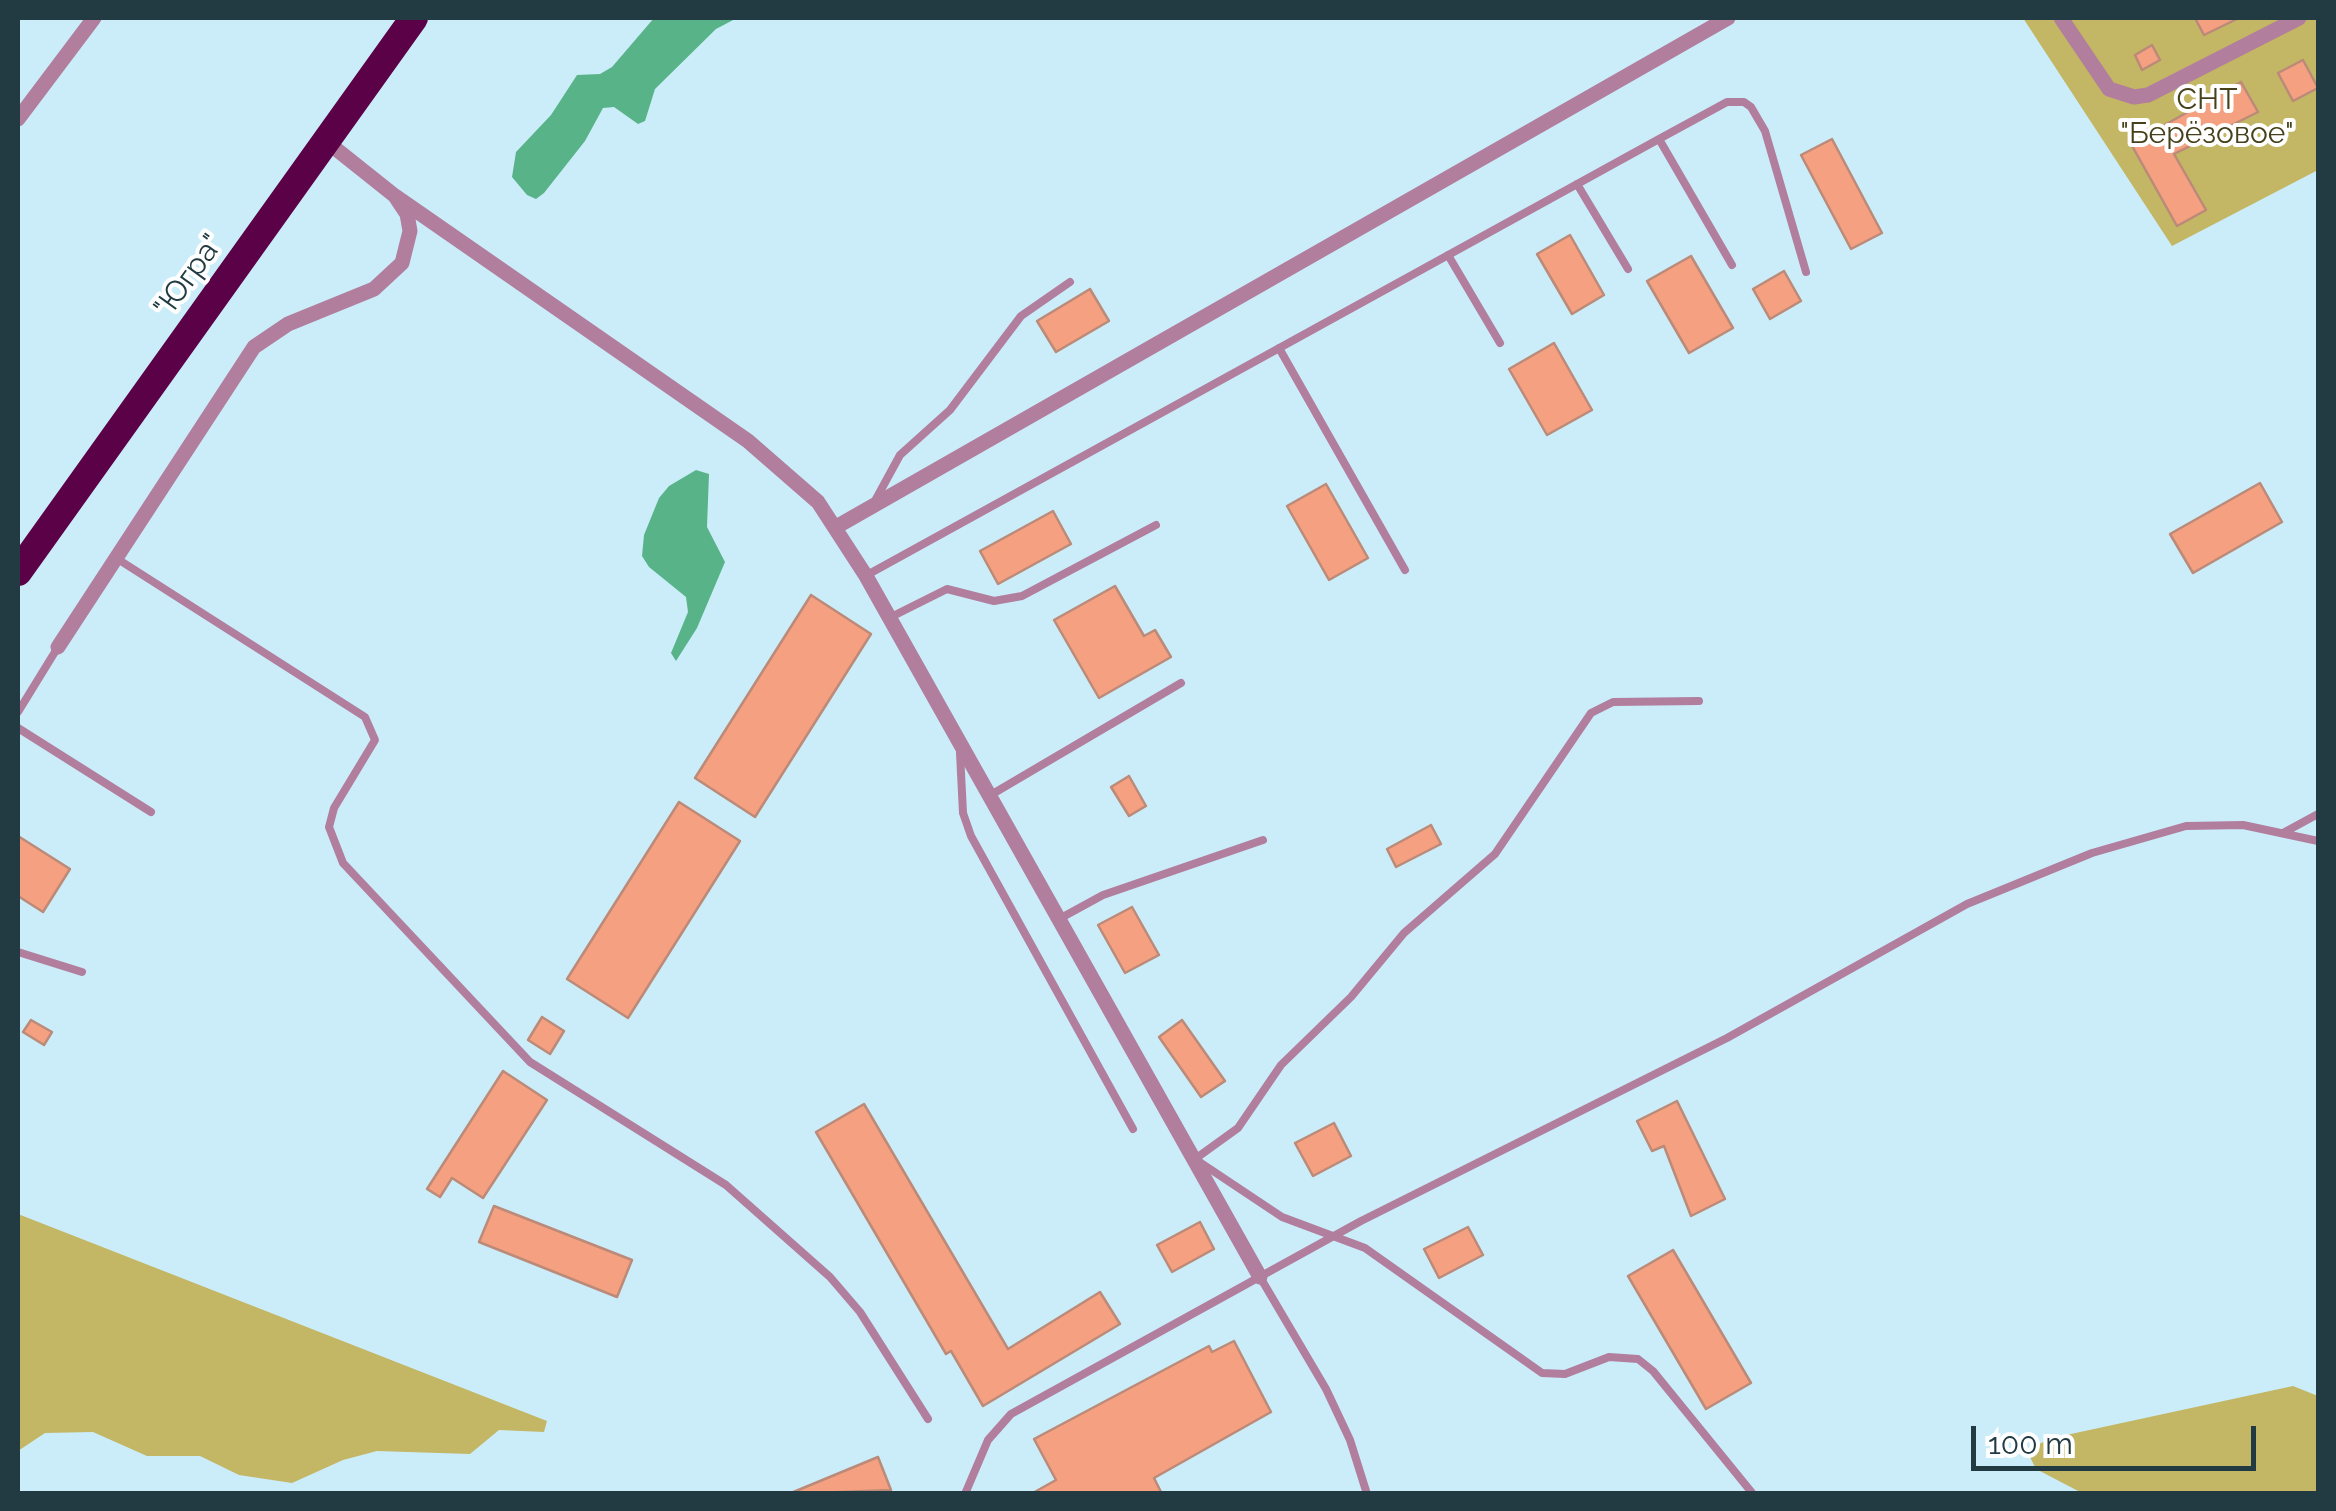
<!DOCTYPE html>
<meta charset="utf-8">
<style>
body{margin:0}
#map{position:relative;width:2336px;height:1511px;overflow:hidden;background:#cbedfa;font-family:Raleway,sans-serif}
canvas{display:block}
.frame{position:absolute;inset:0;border:20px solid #223b43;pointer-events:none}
.scale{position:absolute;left:1971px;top:1426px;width:285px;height:45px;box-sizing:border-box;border:5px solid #223b43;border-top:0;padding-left:12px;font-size:30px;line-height:35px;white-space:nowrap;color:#223b43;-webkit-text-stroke:8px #fff;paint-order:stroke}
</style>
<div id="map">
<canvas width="2336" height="1511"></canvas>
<div class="frame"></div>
<div class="scale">100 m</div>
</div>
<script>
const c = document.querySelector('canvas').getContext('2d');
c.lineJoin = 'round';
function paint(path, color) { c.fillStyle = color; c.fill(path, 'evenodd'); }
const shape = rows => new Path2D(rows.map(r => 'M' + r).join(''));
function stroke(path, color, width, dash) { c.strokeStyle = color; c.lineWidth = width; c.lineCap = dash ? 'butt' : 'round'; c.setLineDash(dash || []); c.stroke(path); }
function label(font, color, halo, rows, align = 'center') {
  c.font = font + ' Raleway,sans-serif'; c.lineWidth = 8; c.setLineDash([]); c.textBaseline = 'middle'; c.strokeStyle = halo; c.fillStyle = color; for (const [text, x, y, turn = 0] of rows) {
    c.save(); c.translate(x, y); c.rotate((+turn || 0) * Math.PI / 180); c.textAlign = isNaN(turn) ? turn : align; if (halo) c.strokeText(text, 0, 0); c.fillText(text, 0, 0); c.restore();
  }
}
paint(shape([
 [2023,18,2318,18,2318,170,2172,246],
 [18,1214,547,1421,544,1432,499,1430,470,1454,377,1451,343,1460,292,1483,239,1475,200,1456,147,1456,93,1432,45,1433,18,1451],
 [2293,1386,2318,1396,2318,1493,2082,1493,2036,1469,2030,1457,2036,1445,2057,1437]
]), '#c3b664');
paint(shape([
 [654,18,737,18,716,29,655,89,645,121,638,124,614,107,603,108,585,141,544,193,536,199,527,195,512,177,516,152,551,115,577,75,600,74,612,67],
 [696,470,709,474,707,527,725,562,697,628,676,661,671,653,688,612,686,597,649,567,642,556,644,535,659,498,669,486]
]), '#58b488');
const building = shape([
 [2195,18,2239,18,2204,35,2195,18],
 [2152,45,2160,60,2142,70,2135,55,2152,45],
 [2303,60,2318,88,2293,101,2278,73,2303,60],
 [2241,82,2258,112,2174,154,2206,210,2177,226,2131,144,2241,82],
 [1832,139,1882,233,1851,249,1801,155,1832,139],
 [1570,235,1604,295,1572,314,1537,254,1570,235],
 [1691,256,1733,328,1689,353,1647,281,1691,256],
 [1784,271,1801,301,1770,319,1753,289,1784,271],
 [1090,289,1109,321,1056,352,1037,321,1090,289],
 [1554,343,1592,410,1547,435,1509,369,1554,343],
 [2260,483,2282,522,2193,573,2170,534,2260,483],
 [1326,484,1368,558,1329,580,1287,506,1326,484],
 [1053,511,1071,544,998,584,980,551,1053,511],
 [1115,586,1144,636,1155,630,1171,657,1099,698,1054,620,1115,586],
 [811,595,871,634,755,817,695,778,811,595],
 [1129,776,1146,806,1129,816,1111,787,1129,776],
 [679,802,740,841,628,1018,567,979,679,802],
 [1431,825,1441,844,1396,867,1387,849,1431,825],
 [18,836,70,869,43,912,18,896,18,836],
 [1132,907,1159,955,1125,973,1098,925,1132,907],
 [542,1017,564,1031,550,1054,528,1040,542,1017],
 [31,1020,52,1032,44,1045,23,1032,31,1020],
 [1182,1020,1225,1081,1201,1097,1159,1037,1182,1020],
 [503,1071,547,1100,483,1198,452,1178,440,1197,427,1189,503,1071],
 [1677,1101,1725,1199,1691,1216,1664,1146,1652,1151,1637,1121,1677,1101],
 [864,1104,1008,1349,1100,1292,1120,1324,983,1406,951,1351,946,1354,816,1132,864,1104],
 [1334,1123,1351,1156,1313,1176,1295,1143,1334,1123],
 [494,1206,632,1260,617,1297,479,1242,494,1206],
 [1200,1222,1214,1249,1172,1272,1157,1245,1200,1222],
 [1468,1227,1483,1255,1439,1278,1424,1249,1468,1227],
 [1673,1250,1751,1383,1706,1409,1628,1276,1673,1250],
 [1234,1341,1271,1412,1154,1478,1162,1494,1031,1494,1056,1480,1034,1439,1209,1346,1212,1352,1234,1341],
 [878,1457,891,1490,791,1494,791,1493,878,1457]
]);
paint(building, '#f5a081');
stroke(building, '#bb8a78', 2.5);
stroke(shape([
 [1659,139,1727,102,1744,102,1751,107,1765,131,1806,272],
 [1577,184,1628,269],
 [1448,255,1500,343],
 [1279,348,1405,570],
 [876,499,900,455,950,410,1021,316,1070,282],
 [116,558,365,717,375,740,334,808,329,827,343,863,530,1062,726,1185,830,1277,860,1312,928,1419],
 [867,575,1659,139,1732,265],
 [889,618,947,589,994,601,1022,596,1156,525],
 [1699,701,1613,702,1591,713,1495,854,1404,933,1351,997,1281,1065,1238,1128,1195,1159,1282,1217,1365,1248,1542,1373,1565,1374,1609,1357,1638,1359,1653,1371,1753,1494],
 [18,712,58,647],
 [18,728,151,812],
 [960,753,963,813,971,836,1133,1129],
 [989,796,1181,683],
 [2283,833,2318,814],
 [1059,919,1103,895,1263,840],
 [18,952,82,972],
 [1260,1277,1326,1389,1350,1440,1367,1494],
 [965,1494,988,1440,1011,1414,1361,1221,1727,1038,1967,904,2092,853,2186,826,2243,825,2318,841]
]), '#b17e9e', 8);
stroke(shape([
 [2061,18,2109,89,2134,97,2148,95,2299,18],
 [18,119,94,18],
 [395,196,748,441,818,502,866,576,1260,1277],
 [836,527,1728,18],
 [58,647,254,347,288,324,374,289,402,263,410,231,407,214,395,196,326,141]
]), '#b17e9e', 15);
stroke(shape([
 [18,572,414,18]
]), '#5b0147', 28);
label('30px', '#47411b', '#fff', [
 ["СНТ",2207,100],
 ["\"Берёзовое\"",2207,134]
]);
label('30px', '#223b43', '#fff', [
 ["\"Югра\"",189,276,-54]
]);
</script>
